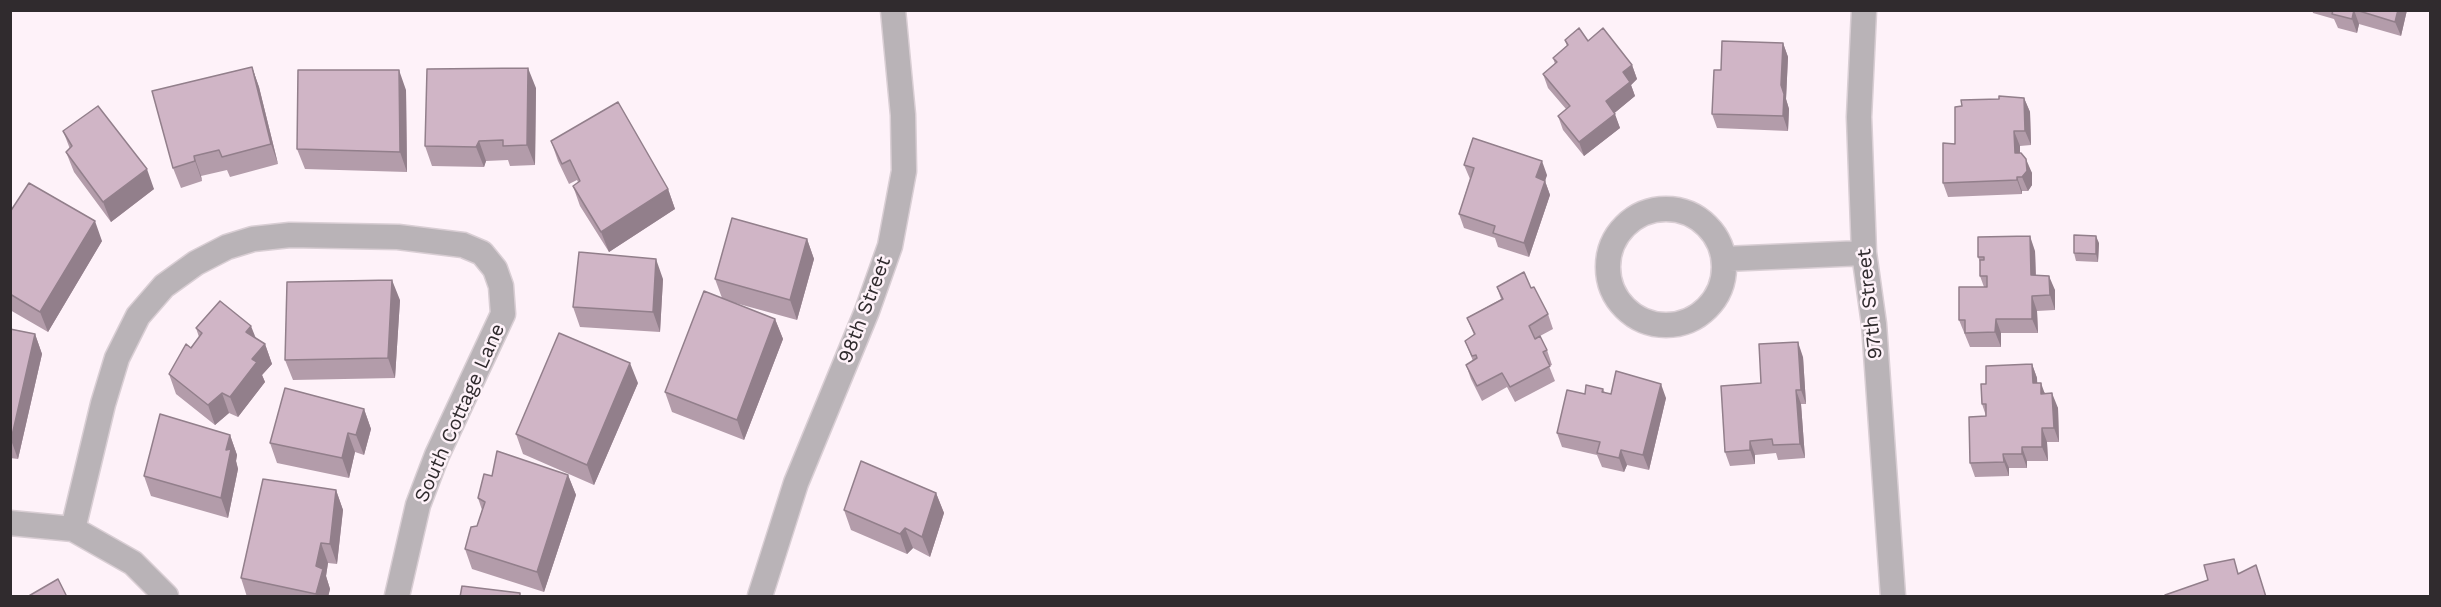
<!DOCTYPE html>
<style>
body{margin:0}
#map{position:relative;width:2441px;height:607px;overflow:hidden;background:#fef2f9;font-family:"Work Sans",sans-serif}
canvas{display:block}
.frame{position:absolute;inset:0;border:12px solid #302b2e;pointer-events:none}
</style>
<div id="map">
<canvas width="2441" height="607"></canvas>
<div class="frame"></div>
</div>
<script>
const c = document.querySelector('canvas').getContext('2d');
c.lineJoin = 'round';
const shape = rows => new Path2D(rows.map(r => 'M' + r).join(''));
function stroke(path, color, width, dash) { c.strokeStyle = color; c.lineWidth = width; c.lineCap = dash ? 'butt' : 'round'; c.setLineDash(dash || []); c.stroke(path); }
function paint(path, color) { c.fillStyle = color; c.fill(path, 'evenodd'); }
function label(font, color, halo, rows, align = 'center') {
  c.font = font + ' "Work Sans",sans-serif'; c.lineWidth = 5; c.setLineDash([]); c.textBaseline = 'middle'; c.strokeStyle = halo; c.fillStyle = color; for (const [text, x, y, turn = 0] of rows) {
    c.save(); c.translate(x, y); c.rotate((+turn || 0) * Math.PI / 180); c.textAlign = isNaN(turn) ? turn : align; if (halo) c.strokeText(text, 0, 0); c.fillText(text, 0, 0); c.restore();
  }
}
const minor = shape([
 [1864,10,1859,117,1864,253,1874,324,1893,596],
 '1608 267a58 58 0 1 1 116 0a58 58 0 1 1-116 0Z',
 [1724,259,1864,253],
 [10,523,73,529,133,563,166,596],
 [73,529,103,404,117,358,138,316,164,286,196,263,227,247,253,239,290,235,398,237,463,245,482,253,495,269,501,286,503,314,437,455,418,505,397,596],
 [760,596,796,483,867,311,890,246,904,171,903,115,893,10]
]);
stroke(minor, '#d9ced4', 27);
stroke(minor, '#b9b3b7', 24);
paint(shape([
 [2312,10,2407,10,2401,36,2359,24,2357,33,2338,28,2334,19,2313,13],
 [1565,40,1588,41,1632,65,1637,79,1631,85,1635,96,1614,113,1620,128,1584,156,1563,130,1558,116,1566,109,1548,88,1543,74,1555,64,1553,58,1567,46],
 [1783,43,1788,57,1786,99,1789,109,1788,131,1717,128,1712,114,1721,70],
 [252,67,259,87,278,164,230,177,227,170,201,176,202,181,181,188,173,168],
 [536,88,535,165,510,166,508,160,486,161,484,167,432,166,425,146],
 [406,90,407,172,305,169,297,149],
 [2024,98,2030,112,2031,145,2020,146,2020,153,2032,173,2032,185,2028,191,2022,191,2022,194,1948,197,1943,183,1955,144,1962,106,1999,99],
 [63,131,154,189,111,222,74,172,66,152,70,149],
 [551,141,668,189,675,209,609,252,580,206,573,186,578,182,577,180,569,184,558,161],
 [1464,165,1547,175,1545,181,1550,195,1529,257,1498,247,1495,238,1464,228,1459,214,1470,179],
 [10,212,102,241,48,332,10,310],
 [807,239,814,259,797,320,728,301,775,319,783,339,744,440,672,412,665,392,722,298,715,279],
 [2099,243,2098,262,2076,261,2074,253],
 [2035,251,2036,275,2055,290,2055,310,2037,311,2038,333,2001,333,2001,347,1970,347,1959,320,1984,287,1980,276,1980,262,1978,257],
 [663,279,660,332,580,327,573,307],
 [1497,287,1531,288,1548,314,1553,329,1540,336,1547,350,1552,365,1549,366,1555,381,1515,402,1507,387,1482,401,1471,379,1466,365,1473,361,1465,341,1474,335,1467,318,1501,299],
 [400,300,395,378,293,380,285,360],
 [196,328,256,339,265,344,272,364,262,375,265,382,238,417,229,413,215,425,176,394,169,374,199,337],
 [10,329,35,334,42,354,18,459,10,458],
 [1803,357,1806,404,1801,404,1805,458,1778,460,1776,453,1755,455,1755,464,1730,466,1725,452,1761,383],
 [2032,364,2037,378,2037,383,2045,393,2058,408,2059,442,2047,442,2048,461,2027,461,2027,468,2009,468,2009,476,1975,477,1970,463,1986,416,1982,404,1986,384],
 [638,383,594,485,523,454,516,434],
 [1603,389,1605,393,1611,394,1666,398,1649,470,1627,465,1624,472,1602,467,1597,455,1562,447,1557,433,1585,394],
 [364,409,371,429,364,455,355,452,349,478,277,463,270,443],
 [230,435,237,455,236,461,238,469,228,518,151,496,144,476],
 [568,475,576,495,544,592,472,569,465,549,477,526,482,510,478,498,492,476],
 [336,490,343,510,337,564,328,563,326,576,330,589,328,597,247,597,241,578],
 [936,493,944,513,930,557,913,548,907,554,851,530,844,510]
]), '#b39caa');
paint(shape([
 [2354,10,2359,24,2357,33,2352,19],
 [2398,10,2407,10,2401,36,2395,22],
 [1783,43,1788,57,1786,99,1789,109,1788,131,1783,116,1781,85],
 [1632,65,1637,79,1631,85,1635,96,1611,116,1606,101,1623,72],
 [252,67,259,87,278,164,271,144],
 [528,68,536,88,535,165,527,145],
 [399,70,406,90,407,172,400,152],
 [2024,98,2030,112,2031,145,2025,131],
 [1615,114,1620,128,1584,156,1579,142],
 [2014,131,2020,146,2020,167,2015,153],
 [479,141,486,161,484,167,476,147],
 [194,156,201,176,202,181,195,161],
 [2026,159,2032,173,2032,185,2028,191,2022,177],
 [1542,161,1547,175,1545,181,1550,195,1529,257,1524,243,1536,177],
 [147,169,154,189,111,222,103,202],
 [2017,177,2022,191,2022,194,2017,180],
 [668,189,675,209,609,252,601,232],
 [95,221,102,241,48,332,40,312],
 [2030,236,2035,251,2036,289,2031,275],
 [2096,236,2099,243,2098,262,2096,254],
 [807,239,814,259,797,320,790,300],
 [656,259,663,279,660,332,653,312],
 [2049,276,2055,290,2055,310,2050,295],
 [392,280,400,300,395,378,388,358],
 [2032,296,2037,311,2038,333,2032,319],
 [775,319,783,339,744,440,737,420],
 [1996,319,2001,333,2001,347,1995,332],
 [251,326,259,346,246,332],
 [35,334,42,354,18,459,11,440],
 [1798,342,1803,357,1806,404,1801,390],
 [265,344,272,364,262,375,265,382,238,417,230,397,252,359],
 [630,363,638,383,594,485,587,465],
 [2032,364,2037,378,2038,397,2033,383],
 [2041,383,2046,397,2041,394],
 [1661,384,1666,398,1649,470,1643,455],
 [1796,390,1801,404,1805,458,1800,444],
 [222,393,229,413,215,425,208,405],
 [2052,393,2058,408,2059,442,2054,428],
 [364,409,371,429,364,455,356,435],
 [2042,428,2047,442,2048,461,2042,447],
 [348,433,355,452,349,478,342,458],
 [230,435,237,455,236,461,238,469,228,518,221,498,226,450],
 [1750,441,1755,455,1755,464,1750,450],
 [2022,447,2027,461,2027,468,2022,454],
 [1621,450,1627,465,1624,472,1619,458],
 [2003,454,2009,468,2009,476,2004,462],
 [568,475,576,495,544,592,537,572],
 [336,490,343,510,337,564,330,544],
 [936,493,944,513,930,557,922,537],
 [905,528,913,548,907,554,900,534],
 [321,543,328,563,326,576,330,589,328,597,317,597,316,594,316,566]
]), '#927f8b');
const building = shape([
 [2333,10,2354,10,2352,19,2332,14,2333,10],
 [2356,10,2398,10,2395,22,2356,10],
 [1579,28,1588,41,1603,28,1632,65,1623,72,1630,82,1606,101,1615,114,1579,142,1558,116,1570,106,1543,74,1557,62,1553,58,1568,45,1565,40,1579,28],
 [1722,41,1783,43,1781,85,1784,94,1783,116,1712,114,1714,70,1721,70,1722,41],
 [252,67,271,144,222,157,219,150,194,156,195,161,173,168,152,91,252,67],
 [528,68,527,145,503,146,503,140,479,141,476,147,425,146,427,69,528,68],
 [298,70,399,70,400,152,297,149,298,70],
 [1999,96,2024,98,2025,131,2014,131,2015,153,2021,153,2026,159,2027,171,2022,177,2017,177,2017,180,1943,183,1943,143,1955,144,1955,107,1962,106,1961,100,1999,99,1999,96],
 [618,102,668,189,601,232,573,186,580,181,570,160,562,164,551,141,618,102],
 [98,106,147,169,103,202,66,152,72,146,63,131,98,106],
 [1473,138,1542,161,1536,177,1545,181,1524,243,1493,233,1495,226,1459,214,1474,168,1464,165,1473,138],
 [29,183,95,221,40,312,10,294,10,212,29,183],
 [732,218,807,239,790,300,715,279,732,218],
 [2074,235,2096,236,2096,254,2074,253,2074,235],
 [2030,236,2031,275,2049,276,2050,295,2032,296,2032,319,1996,319,1995,332,1965,333,1965,320,1959,320,1959,287,1987,287,1987,276,1980,276,1980,260,1984,260,1984,257,1978,257,1978,237,2030,236],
 [579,252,656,259,653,312,573,307,579,252],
 [1524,272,1531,288,1534,287,1548,314,1529,326,1535,339,1540,336,1547,350,1543,352,1550,366,1510,387,1502,373,1477,386,1466,365,1477,358,1476,355,1472,356,1465,341,1475,334,1467,318,1503,299,1497,287,1524,272],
 [392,280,388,358,285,360,287,282,392,280],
 [704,291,775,319,737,420,665,392,704,291],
 [220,301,251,326,246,332,265,344,252,359,257,362,230,397,222,393,208,405,169,374,186,344,191,348,202,333,196,328,220,301],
 [10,329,35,334,11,440,10,439,10,329],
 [559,333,630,363,587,465,516,434,559,333],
 [1798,342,1801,390,1796,390,1800,444,1773,445,1772,439,1750,441,1750,450,1725,452,1721,386,1761,383,1759,344,1798,342],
 [2032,364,2033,383,2041,383,2041,394,2052,393,2054,428,2042,428,2042,447,2022,447,2022,454,2003,454,2004,462,1970,463,1969,417,1986,416,1986,404,1982,404,1981,384,1986,384,1986,366,2032,364],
 [1616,371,1661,384,1643,455,1621,450,1619,458,1597,453,1600,442,1557,433,1567,390,1585,394,1586,385,1603,389,1602,392,1611,394,1616,371],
 [285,388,364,409,356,435,348,433,342,458,270,443,285,388],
 [160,414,230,435,226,450,231,449,221,498,144,476,160,414],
 [497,451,568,475,537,572,465,549,471,527,477,526,485,502,478,498,484,474,492,476,497,451],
 [861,461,936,493,922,537,905,528,900,534,844,510,861,461],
 [263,479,336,490,330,544,321,543,316,566,323,569,316,594,241,578,263,479],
 [2234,559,2238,574,2256,565,2266,597,2166,597,2165,595,2208,580,2204,565,2234,559],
 [58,579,67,597,27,597,58,579],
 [462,586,520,593,520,597,460,597,462,586]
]);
paint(building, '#d0b5c6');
stroke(building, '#927f8b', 1.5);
label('20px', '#302b2e', '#fef2f9', [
 ["97th Street",1870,304,-96],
 ["98th Street",865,310,-69],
 ["South Cottage Lane",460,413,-66]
]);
</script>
